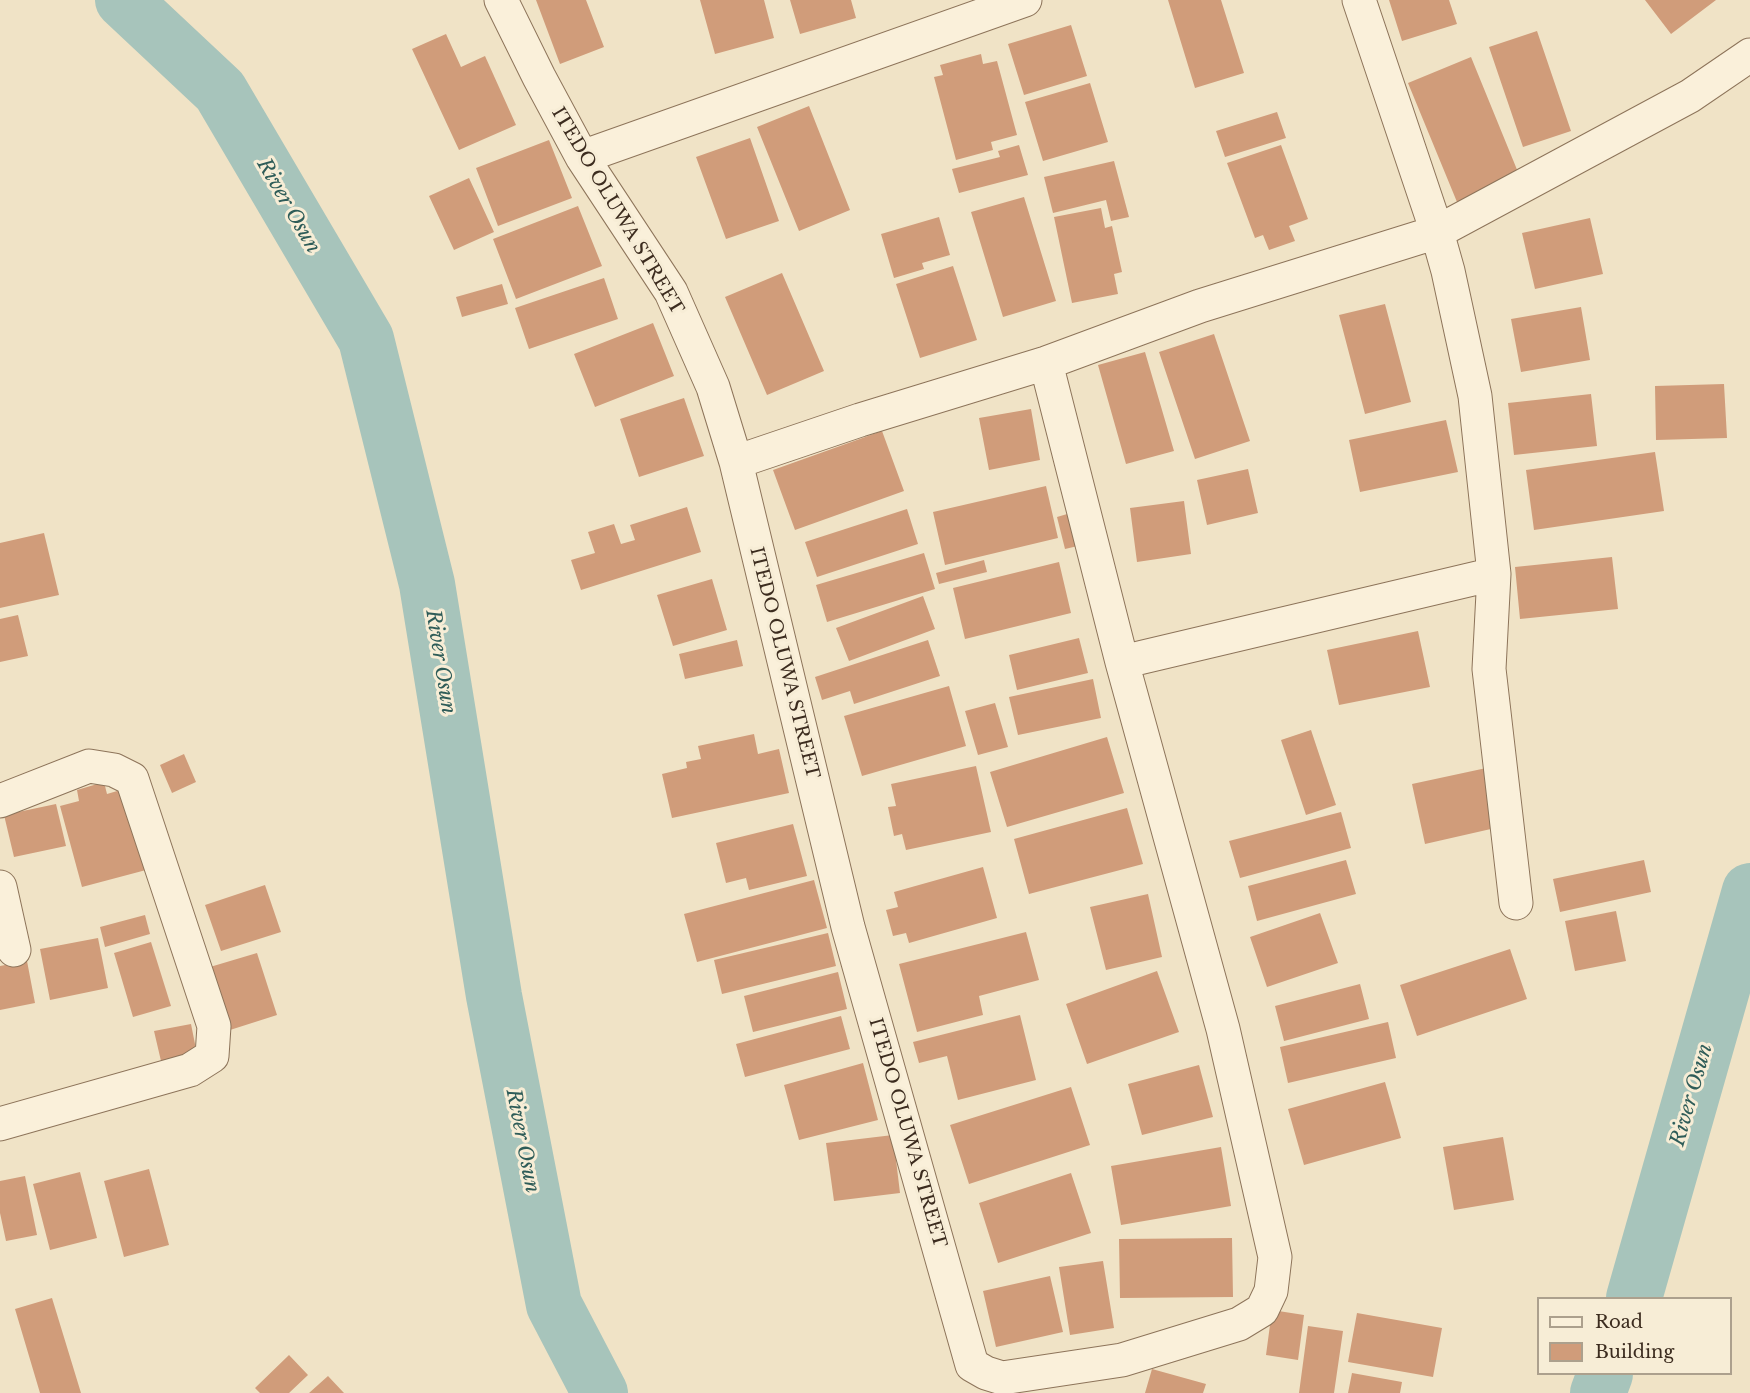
<!DOCTYPE html>
<style>
body{margin:0}
#map{position:relative;width:1750px;height:1393px;overflow:hidden;background:#f0e3c6;font-family:"Libre Baskerville",serif}
canvas{display:block}
.legend{position:absolute;left:1537px;top:1297px;width:195px;height:78px;box-sizing:border-box;background:#f7edd6;border:2px solid #aca08d;margin:0;padding:8px 10px;list-style:none;font-size:18px;color:#3c2c1f}
.legend li{display:flex;align-items:center;gap:12px;height:30px}
.legend b{width:30px;border:2px solid #aca08d}
</style>
<div id="map">
<canvas width="1750" height="1393"></canvas>
<ul class="legend">
<li><b style="height:8px;background:#faf0da"></b>Road</li>
<li><b style="height:16px;background:#d09c7a"></b>Building</li>
</ul>
</div>
<script>
const g = document.querySelector('canvas').getContext('2d');
g.lineJoin = 'round';
const toPath = rows => new Path2D(rows.map(r => 'M' + r).join(''));
function strokePath(path, color, width, dash) { g.strokeStyle = color; g.lineWidth = width; g.lineCap = dash ? 'butt' : 'round'; g.setLineDash(dash || []); g.stroke(path); }
function fill(path, color) { g.fillStyle = color; g.fill(path, 'evenodd'); }
function drawText(font, color, halo, rows, align = 'center') {
  g.font = font + ' "Libre Baskerville",serif'; g.lineWidth = 6; g.setLineDash([]); g.textBaseline = 'middle'; g.strokeStyle = halo; g.fillStyle = color; for (const [text, x, y, turn = 0] of rows) {
    g.save(); g.translate(x, y); g.rotate((+turn || 0) * Math.PI / 180); g.textAlign = isNaN(turn) ? turn : align; if (halo) g.strokeText(text, 0, 0); g.fillText(text, 0, 0); g.restore();
  }
}
const river = toPath([
 [123,0,220,91,366,339,427,584,494,996,554,1305,600,1393],
 [1634,1298,1750,891],
 [1598,1393,1605,1374]
]);
const building = toPath([
 [536,0,586,0,604,47,560,64],
 [700,0,764,0,774,38,715,54],
 [790,0,851,0,856,18,800,34],
 [1168,0,1221,0,1244,73,1195,88],
 [1389,0,1449,0,1457,24,1402,41],
 [1645,0,1716,0,1671,34],
 [1071,25,1087,76,1024,95,1008,44],
 [1537,31,1571,131,1523,147,1489,47],
 [446,34,461,67,485,56,516,125,459,150,412,49],
 [981,54,983,64,997,61,1017,135,991,142,993,150,956,160,934,77,943,75,940,65],
 [1471,57,1520,177,1457,202,1408,83],
 [1090,83,1108,142,1043,161,1025,102],
 [809,106,850,210,799,231,757,127],
 [1277,112,1286,138,1225,157,1216,131],
 [750,138,779,221,726,239,696,157],
 [549,140,572,198,498,226,476,168],
 [1019,145,1028,175,959,193,952,169,1000,157,998,151],
 [1281,145,1308,219,1289,226,1295,241,1269,250,1263,235,1255,238,1227,163],
 [1114,161,1129,217,1111,221,1106,200,1053,213,1044,177],
 [469,178,494,232,454,250,429,196],
 [1024,197,1056,301,1003,317,971,212],
 [578,206,602,266,516,299,493,239],
 [1101,208,1105,228,1112,226,1122,272,1114,274,1118,294,1072,303,1054,217],
 [939,217,950,255,922,263,924,269,894,278,881,234],
 [1590,218,1603,274,1535,289,1522,233],
 [953,266,977,340,920,358,896,284],
 [782,273,824,371,767,395,725,297],
 [604,278,618,319,529,349,515,308],
 [502,284,508,304,462,317,456,297],
 [1385,304,1411,402,1365,414,1339,315],
 [1581,307,1590,360,1521,372,1511,319],
 [653,323,674,376,595,407,574,354],
 [1214,334,1250,441,1195,459,1159,352],
 [1145,352,1174,451,1126,464,1098,365],
 [1724,384,1727,438,1656,440,1655,386],
 [1591,394,1597,446,1514,455,1508,403],
 [684,398,704,456,639,477,620,419],
 [1031,409,1040,460,989,470,979,418],
 [1446,420,1458,472,1360,492,1349,440],
 [882,431,904,491,795,530,773,470],
 [1655,452,1664,511,1534,530,1526,470],
 [1248,469,1258,513,1207,525,1197,480],
 [1046,486,1058,538,945,565,933,512],
 [1184,501,1191,554,1137,562,1130,508],
 [687,507,701,552,581,590,571,560,595,553,588,532,614,524,621,544,635,540,630,525],
 [907,509,918,544,817,577,805,542],
 [1074,512,1082,545,1065,549,1057,517],
 [44,533,59,595,0,608,0,543],
 [924,553,935,589,827,622,816,585],
 [1612,557,1618,609,1520,619,1515,567],
 [984,560,987,572,939,584,936,573],
 [1059,562,1071,613,965,639,953,588],
 [712,579,727,630,673,646,657,595],
 [923,596,935,629,849,661,836,628],
 [18,615,28,656,0,662,0,619],
 [1418,631,1430,687,1339,705,1327,650],
 [1079,638,1088,673,1017,690,1009,655],
 [737,640,743,666,685,679,679,654],
 [928,640,940,676,854,704,850,691,822,700,815,677],
 [1093,679,1101,718,1018,735,1009,697],
 [949,686,966,746,862,776,844,716],
 [995,703,1008,747,978,755,965,711],
 [1311,730,1336,805,1306,815,1281,740],
 [754,734,758,754,779,749,789,793,672,818,662,774,687,768,686,762,701,759,698,746],
 [1107,737,1124,793,1007,827,990,772],
 [184,754,196,782,172,793,160,765],
 [976,766,991,832,906,850,902,834,894,836,888,807,896,806,891,784],
 [1491,767,1504,826,1425,844,1412,784],
 [104,782,107,794,124,789,146,870,82,887,60,806,79,801,77,790],
 [56,804,66,846,14,857,4,815],
 [1127,808,1143,864,1029,894,1014,839],
 [1341,812,1351,848,1240,878,1229,841],
 [793,824,807,876,749,890,746,878,726,883,716,843],
 [1346,860,1356,894,1257,921,1248,886],
 [1644,860,1651,892,1560,912,1553,879],
 [983,867,997,918,909,943,906,933,893,936,886,910,898,907,894,892],
 [814,880,827,928,697,962,684,914],
 [265,885,281,932,221,951,205,905],
 [1148,894,1162,957,1106,970,1090,907],
 [1616,911,1626,961,1575,971,1565,921],
 [1320,913,1338,963,1267,987,1250,937],
 [145,915,150,934,105,947,100,927],
 [1026,932,1039,980,979,996,983,1015,917,1032,899,964],
 [828,933,836,966,722,994,714,960],
 [98,938,108,988,50,1000,40,949],
 [151,942,171,1006,133,1017,114,953],
 [1510,949,1527,999,1417,1036,1400,985],
 [257,953,277,1015,230,1030,210,967],
 [27,961,35,1003,0,1010,0,966],
 [1157,971,1179,1032,1087,1064,1066,1004],
 [838,972,847,1009,753,1032,744,996],
 [1360,984,1369,1019,1284,1041,1275,1006],
 [1020,1015,1036,1080,958,1100,947,1056,919,1063,913,1042],
 [841,1016,850,1049,745,1077,736,1044],
 [1388,1022,1396,1058,1288,1083,1280,1047],
 [191,1024,197,1054,161,1061,154,1031],
 [863,1063,878,1120,799,1140,784,1085],
 [1199,1065,1213,1117,1142,1135,1128,1084],
 [1385,1082,1401,1138,1304,1165,1288,1109],
 [1071,1087,1090,1145,969,1184,950,1125],
 [893,1135,900,1193,834,1201,826,1143],
 [1503,1137,1514,1200,1454,1210,1443,1147],
 [1221,1147,1231,1206,1121,1225,1111,1166],
 [149,1169,169,1245,124,1257,104,1181],
 [80,1172,97,1238,50,1250,33,1184],
 [1071,1173,1091,1233,998,1263,979,1203],
 [25,1176,37,1235,6,1241,0,1213,0,1181],
 [1232,1238,1233,1297,1120,1298,1119,1239],
 [1103,1261,1114,1328,1070,1335,1059,1267],
 [1050,1276,1063,1332,996,1347,983,1291],
 [52,1298,81,1393,40,1393,15,1309],
 [1272,1310,1304,1315,1298,1360,1266,1355],
 [1357,1313,1442,1328,1433,1377,1348,1362],
 [1308,1326,1343,1331,1334,1393,1299,1393],
 [289,1355,308,1375,289,1393,260,1393,255,1388],
 [1152,1369,1206,1384,1203,1393,1145,1393],
 [1352,1373,1402,1382,1400,1393,1348,1393],
 [328,1376,344,1393,309,1393]
]);
const minor = toPath([
 [501,0,539,77,582,157,671,292,713,387,736,462,848,927,972,1365,986,1373,1002,1378,1122,1360,1239,1324,1262,1310,1271,1291,1275,1257,1223,1029,1122,662,1046,363],
 [1359,0,1437,232,1448,271,1475,396,1494,574,1489,669,1516,903],
 [582,157,1025,0],
 [736,462,860,420,1046,363,1200,306,1437,232,1690,96,1750,55],
 [1122,662,1494,574],
 [0,801,89,766,114,770,132,779,214,1026,212,1056,190,1070,0,1124],
 [0,887,14,950]
]);
const streetNames = [
 ["ITEDO OLUWA STREET",617,211,59],
 ["ITEDO OLUWA STREET",784,663,76],
 ["ITEDO OLUWA STREET",907,1133,74]
];
const waterNames = [
 ["River Osun",288,206,60],
 ["River Osun",440,662,81],
 ["River Osun",1692,1095,-74],
 ["River Osun",522,1141,79]
];
strokePath(river, '#a7c4bb', 56);
fill(building, '#d09c7a');
strokePath(minor, '#8d745a', 35);
strokePath(minor, '#faf0da', 33);
drawText('18px', '#3c2c1f', '#f7edd6', streetNames);
drawText('italic 20px', '#2e5c58', '#f7edd6', waterNames);
</script>
